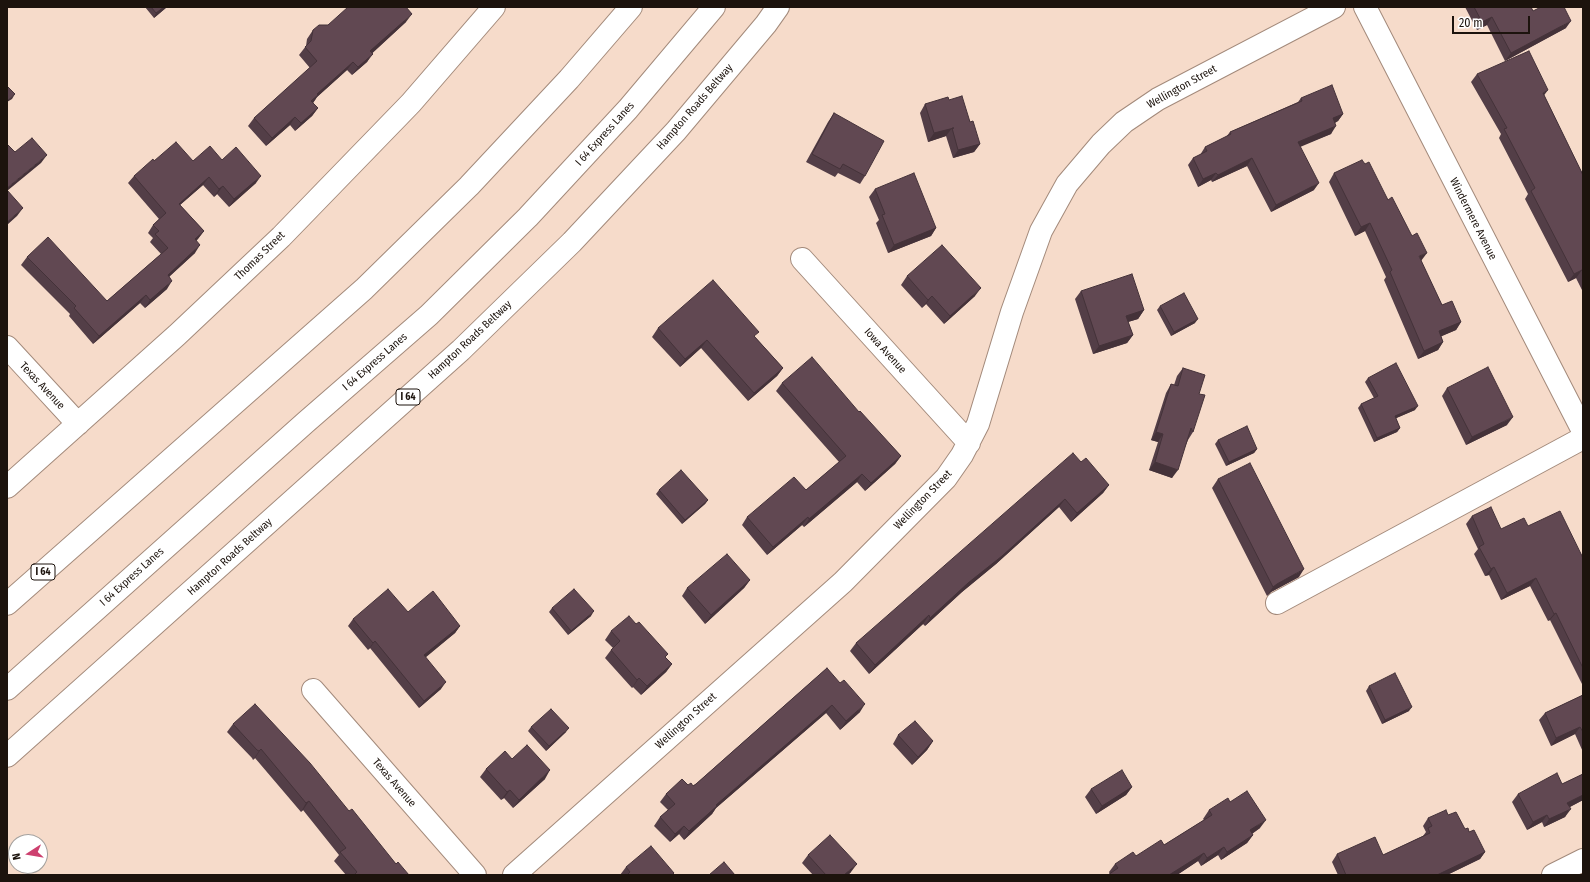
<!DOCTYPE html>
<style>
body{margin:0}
#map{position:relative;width:1590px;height:882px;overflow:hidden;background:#f6dbca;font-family:"Fira Sans Condensed",sans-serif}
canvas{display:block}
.frame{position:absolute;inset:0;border:8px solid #1c130d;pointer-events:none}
.north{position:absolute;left:8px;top:834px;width:40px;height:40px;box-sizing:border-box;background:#fff;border:1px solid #a4a19e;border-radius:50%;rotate:258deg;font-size:11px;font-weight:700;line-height:16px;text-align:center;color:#1c130d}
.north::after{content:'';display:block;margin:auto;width:14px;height:18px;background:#cd406f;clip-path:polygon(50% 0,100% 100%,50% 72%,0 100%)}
.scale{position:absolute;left:1452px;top:16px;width:78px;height:18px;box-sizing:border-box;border:2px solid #1c130d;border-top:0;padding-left:5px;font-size:12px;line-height:14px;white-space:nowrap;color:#1c130d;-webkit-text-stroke:3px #fff;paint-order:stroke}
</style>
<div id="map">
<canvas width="1590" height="882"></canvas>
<div class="frame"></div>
<div class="north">N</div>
<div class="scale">20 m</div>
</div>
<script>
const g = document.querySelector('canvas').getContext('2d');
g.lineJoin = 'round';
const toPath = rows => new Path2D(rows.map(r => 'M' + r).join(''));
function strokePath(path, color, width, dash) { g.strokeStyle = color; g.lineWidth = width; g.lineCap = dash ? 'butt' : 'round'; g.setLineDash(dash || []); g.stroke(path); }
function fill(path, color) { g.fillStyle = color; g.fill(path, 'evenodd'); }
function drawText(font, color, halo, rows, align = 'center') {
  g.font = font + ' "Fira Sans Condensed",sans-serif'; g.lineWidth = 4; g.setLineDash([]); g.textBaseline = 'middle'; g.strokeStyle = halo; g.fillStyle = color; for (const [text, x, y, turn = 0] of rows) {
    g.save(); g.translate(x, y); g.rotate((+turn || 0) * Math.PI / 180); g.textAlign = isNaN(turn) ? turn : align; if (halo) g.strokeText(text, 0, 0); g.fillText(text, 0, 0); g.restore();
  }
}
const minor = toPath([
 [1365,7,1583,431],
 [802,259,969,443],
 [7,347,78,424],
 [7,487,177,335,281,237,411,103,494,7],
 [1277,603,1583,438],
 [313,690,475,875],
 [514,875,843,582,946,478,962,455,978,424,1012,312,1041,231,1067,184,1101,144,1124,122,1158,99,1334,7],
 [1553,875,1583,860]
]);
const highway = toPath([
 [7,604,364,289,469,186,569,79,631,7],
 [7,689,306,422,429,315,528,217,628,109,714,7],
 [7,756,461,350,572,242,676,131,766,24,778,7]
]);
const wall = toPath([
 [145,7,167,7,154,18],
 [1465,7,1531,7,1533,11,1566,28,1505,61,1487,25,1477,30],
 [406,22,372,53,367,62,352,75,347,70,317,97,313,103,318,108,312,116,295,131,290,125,266,146,248,126,254,118,310,68,299,55,306,46,307,39,313,30,328,25],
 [1477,74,1544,95,1583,175,1583,292,1576,278,1568,282,1525,199,1528,194,1499,138,1501,134,1471,82],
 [1301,98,1343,114,1338,121,1335,123,1331,134,1300,146,1314,190,1271,212,1247,166,1212,182,1211,180,1198,187,1188,165,1193,158,1200,155,1205,147,1226,137,1230,132,1298,102],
 [949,100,970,122,980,144,974,152,953,158,946,136,928,142,920,113,925,104],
 [834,113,865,176,860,184,838,173,835,177,806,162,828,122],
 [222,160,256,183,229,207,217,194,214,197,203,185,180,205,204,231,196,241,195,253,169,277,167,289,145,308,140,303,93,344,69,316,70,314,21,265,27,257,107,301,161,254,150,242,153,238,148,233,153,225,159,219,128,183,134,176,154,161,193,161],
 [1365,164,1388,200,1421,261,1442,305,1461,322,1456,330,1441,336,1443,342,1438,350,1418,359,1384,280,1386,277,1365,231,1355,236,1329,182,1334,173],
 [875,189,936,228,931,236,888,253,876,223,879,220,869,197],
 [907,276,975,296,944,324,926,304,922,308,901,285],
 [1081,291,1144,310,1138,319,1128,322,1133,335,1127,343,1093,354,1075,299],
 [1160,306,1195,323,1171,336,1157,310],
 [658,328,755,337,783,368,777,376,748,401,701,348,680,367,652,337],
 [1183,368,1199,394,1193,432,1188,440,1172,478,1149,470,1158,442,1151,440,1166,393,1171,384,1174,385,1177,376],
 [1368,378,1415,410,1396,418,1400,428,1397,432,1374,442,1358,408,1361,404,1374,398,1365,382],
 [782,383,859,412,901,456,895,464,865,491,857,482,804,527,802,525,767,555,742,525,747,517,806,490,839,462,776,391],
 [1447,388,1507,425,1466,445,1442,396],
 [1218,440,1257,449,1254,453,1226,466,1215,444],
 [1081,462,1109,485,1103,493,1071,522,1059,507,996,564,962,592,925,626,923,624,869,674,850,651,856,643],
 [1218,479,1299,577,1271,592,1267,596,1212,488],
 [659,490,708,500,705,504,682,524,656,494],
 [1472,516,1501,529,1528,526,1583,558,1583,686,1550,620,1548,621,1530,586,1501,600,1489,575,1485,576,1474,554,1478,549,1466,524],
 [750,580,744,588,705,624,682,596,687,588],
 [552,608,591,616,568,635,549,612],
 [408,612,460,626,455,633,425,657,441,689,419,708,370,648,368,650,348,626,353,619],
 [611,631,666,658,672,664,666,672,641,695,633,687,632,688,605,658,611,650,613,648,605,640],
 [827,668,860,712,840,730,826,713,716,808,712,814,684,840,679,834,670,842,654,826,660,817,668,810,660,802,666,794,693,786,696,784],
 [1369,686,1409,711,1382,724,1366,691],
 [1583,695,1583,752,1575,734,1551,746,1539,720,1545,713],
 [233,724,349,811,396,864,409,875,346,875,334,861,339,855,303,810,301,812,255,758,253,760,252,758,227,732],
 [531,727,566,732,546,751,528,731],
 [898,735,933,741,927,750,912,765,893,744],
 [512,759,545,779,513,808,504,798,501,800,480,777,486,769],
 [1583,774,1583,800,1570,807,1565,817,1544,827,1542,822,1527,830,1512,802,1518,794,1562,784],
 [1132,787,1126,795,1096,814,1085,797,1091,789],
 [1230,802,1260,828,1252,834,1253,835,1247,843,1221,860,1218,855,1201,866,1198,861,1177,875,1108,875,1110,874,1109,872,1115,864,1164,845,1204,820,1203,819,1209,810],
 [1448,815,1465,829,1469,832,1485,852,1480,859,1447,875,1338,875,1332,862,1337,854,1383,855,1423,836,1426,832,1423,826,1428,818],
 [808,855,851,872,848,875,813,875,802,863],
 [626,867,674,873,673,875,620,875]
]);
const shadedWall = toPath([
 [164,7,167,7,154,18,156,13],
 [412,14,406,22,365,60,370,51],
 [1492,17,1487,25,1477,30,1482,22],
 [1571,21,1566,28,1505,61,1511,53],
 [373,54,367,62,352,75,358,67],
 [353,62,347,70,317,97,313,103,306,110,317,94],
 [1548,90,1542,98,1543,93],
 [15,94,12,99,7,102,7,101],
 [318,108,312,116,295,131,301,123],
 [1343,114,1338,121,1328,126,1333,118],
 [295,117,290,125,266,146,272,138],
 [1336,126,1331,134,1293,150,1298,142],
 [952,128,946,136,928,142,934,133],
 [980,144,974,152,953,158,958,150],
 [47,155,41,163,7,191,7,188],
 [1252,158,1247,166,1212,182,1218,175],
 [1216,173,1211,180,1198,187,1203,179],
 [261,176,256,183,229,207,234,199],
 [209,177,203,185,173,211,179,204],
 [1319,183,1314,190,1271,212,1276,205],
 [223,186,217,194,214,197,219,189],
 [23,208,17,216,7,225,7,222],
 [1370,223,1365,231,1355,236,1361,227],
 [936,228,931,236,888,253,894,245],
 [204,231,198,239,190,247,195,239],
 [200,245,195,253,162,283,168,275],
 [1427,253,1421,261,1419,256],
 [1582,270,1576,278,1568,282,1574,274],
 [172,281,167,289,145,308,150,300],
 [981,288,975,296,944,324,950,316],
 [146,295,140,303,93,344,99,336],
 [932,296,926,304,922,308,928,300],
 [1144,310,1138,319,1121,324,1126,316],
 [1198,319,1195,323,1171,336,1174,332],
 [1461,322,1456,330,1433,340,1439,331],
 [1133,335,1127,343,1093,354,1099,346],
 [707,340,701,348,680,367,685,359],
 [1443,342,1438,350,1418,359,1424,351],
 [783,368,777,376,748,401,754,393],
 [1418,406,1415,410,1392,420,1395,416],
 [1513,417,1507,425,1466,445,1472,437],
 [1400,428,1397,432,1374,442,1377,438],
 [1156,432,1163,434,1158,442,1151,440],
 [1257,449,1254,453,1226,466,1229,462],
 [901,456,895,464,865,491,871,483],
 [1155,462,1178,470,1172,478,1149,470],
 [862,474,857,482,804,527,809,519],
 [1109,485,1103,493,1071,522,1077,513],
 [1065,499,1059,507,996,564,962,592,925,626,930,618,968,583],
 [708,500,705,504,682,524,685,520],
 [808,517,802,525,767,555,773,547],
 [1494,567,1489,575,1485,576,1491,569],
 [1304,569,1299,577,1271,592,1267,596,1273,587,1277,584],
 [1536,578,1530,586,1501,600,1507,593],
 [750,580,744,588,705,624,711,615],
 [594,611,591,616,568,635,571,631],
 [1556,613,1550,620,1548,621,1554,614],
 [929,615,923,624,869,674,875,665],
 [460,626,455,633,419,663,424,655],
 [375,641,370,648,368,650,373,643],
 [672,664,666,672,641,695,647,686],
 [639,678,633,687,632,688,637,680],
 [446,682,441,689,419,708,424,701],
 [865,704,860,712,840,730,846,721],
 [832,705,826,713,716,808,712,814,684,840,689,831,716,805],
 [1412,707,1409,711,1382,724,1385,720],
 [1580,727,1575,734,1551,746,1556,738],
 [569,728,566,732,546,751,549,746],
 [933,741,927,750,912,765,918,757],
 [261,749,255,758,253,760,259,751],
 [550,770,545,779,513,808,519,800],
 [1132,787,1126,795,1096,814,1102,806],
 [510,790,504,798,501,800,507,792],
 [1583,795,1583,800,1562,811,1567,803],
 [309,801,303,810,301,812,306,803],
 [1571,809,1565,817,1544,827,1549,819],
 [1547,815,1542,822,1527,830,1533,822],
 [1266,820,1260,828,1244,839,1250,830],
 [684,826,679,834,670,842,675,834],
 [1253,835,1247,843,1221,860,1227,852],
 [1224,847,1218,855,1201,866,1207,858],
 [1485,852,1480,859,1447,875,1437,875],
 [1204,853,1198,861,1177,875,1169,875],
 [857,864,851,872,848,875,844,875]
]);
const building = toPath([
 [151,7,164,7,156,13,151,7],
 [348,7,406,7,412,14,370,51,373,54,358,67,353,62,317,94,318,95,311,101,318,108,301,123,295,117,272,138,254,118,317,61,305,47,311,41,313,30,319,25,328,25,348,7],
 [1474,7,1531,7,1533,11,1541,7,1564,7,1571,21,1511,53,1492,17,1482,22,1474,7],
 [1529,51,1548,90,1543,93,1583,175,1583,272,1582,270,1574,274,1531,191,1535,188,1504,129,1507,128,1477,74,1529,51],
 [1332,85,1343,114,1333,118,1336,126,1298,142,1319,183,1276,205,1252,158,1218,175,1216,173,1203,179,1193,158,1207,151,1205,147,1231,134,1230,132,1302,101,1301,98,1332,85],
 [7,86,15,94,7,101,7,86],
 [962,96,970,122,973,121,980,144,958,150,952,128,954,128,934,133,925,104,948,97,949,100,962,96],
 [834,113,884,141,865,176,843,164,840,169,812,154,834,113],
 [32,138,47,155,7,188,7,144,15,152,32,138],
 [176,142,193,161,210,146,222,160,236,147,261,176,234,199,223,186,219,189,209,177,179,204,204,231,195,239,200,245,168,275,172,281,150,300,146,295,99,336,74,308,76,306,27,257,48,237,107,301,168,248,155,234,159,231,153,225,166,213,134,176,153,159,154,161,176,142],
 [1362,160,1365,164,1369,162,1388,200,1392,197,1412,236,1417,233,1427,253,1419,256,1442,305,1452,301,1461,322,1439,331,1443,342,1424,351,1390,272,1392,270,1370,223,1361,227,1334,173,1362,160],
 [914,173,936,228,894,245,882,215,885,214,875,189,914,173],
 [7,190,23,208,7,222,7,190],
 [942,245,981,288,950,316,932,296,928,300,907,276,942,245],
 [1132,274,1144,310,1126,316,1133,335,1099,346,1081,291,1132,274],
 [713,280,759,332,754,336,783,368,754,393,707,340,685,359,658,328,713,280],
 [1184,293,1198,319,1174,332,1160,306,1184,293],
 [812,357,859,412,860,411,901,456,871,483,862,474,809,519,808,517,773,547,747,517,794,477,806,490,846,456,782,383,812,357],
 [1396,363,1418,406,1395,416,1400,428,1377,438,1361,404,1378,396,1368,378,1396,363],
 [1488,367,1513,417,1472,437,1447,388,1488,367],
 [1183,368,1205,375,1199,394,1205,395,1193,432,1191,428,1178,470,1155,462,1163,434,1156,432,1171,384,1178,386,1183,368],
 [1247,426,1257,449,1229,462,1218,440,1247,426],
 [1073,453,1081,462,1086,458,1109,485,1077,513,1065,499,1002,556,968,583,930,618,929,615,875,665,856,643,1073,453],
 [1250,463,1304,569,1277,584,1273,587,1218,479,1250,463],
 [681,470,708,500,685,520,659,490,681,470],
 [1491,507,1501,529,1524,518,1528,526,1560,511,1583,558,1583,668,1556,613,1554,614,1536,578,1507,593,1494,567,1491,569,1479,547,1484,544,1472,516,1491,507],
 [727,554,750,580,711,615,687,588,727,554],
 [388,589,408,612,433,591,460,626,424,655,446,682,424,701,375,641,373,643,353,619,388,589],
 [574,589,594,611,571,631,552,608,574,589],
 [629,616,636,624,639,622,668,654,665,657,672,664,647,686,639,678,637,680,611,650,620,641,611,631,629,616],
 [827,668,840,683,844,680,865,704,846,721,832,705,716,805,717,806,689,831,684,826,675,834,660,817,675,804,666,794,682,779,688,785,691,783,693,786,696,784,827,668],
 [1395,673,1412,707,1385,720,1369,686,1395,673],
 [1583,695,1583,732,1580,727,1556,738,1545,713,1583,695],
 [255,704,310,763,349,811,352,809,396,864,398,862,409,875,354,875,357,872,340,852,346,848,309,801,306,803,261,749,259,751,257,750,233,724,255,704],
 [551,709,569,728,549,746,531,727,551,709],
 [915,721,933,741,918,757,898,735,915,721],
 [527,745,550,770,519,800,510,790,507,792,486,769,505,751,512,759,527,745],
 [1122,770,1132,787,1102,806,1091,789,1122,770],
 [1557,773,1562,784,1583,774,1583,795,1567,803,1571,809,1549,819,1547,815,1533,822,1518,794,1557,773],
 [1247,791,1266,820,1250,830,1253,835,1227,852,1224,847,1207,858,1204,853,1169,875,1108,875,1118,868,1115,864,1133,852,1136,856,1161,840,1164,845,1212,815,1209,810,1228,798,1230,802,1247,791],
 [1446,810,1448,815,1456,812,1465,829,1468,828,1469,832,1474,830,1485,852,1437,875,1346,875,1337,854,1375,837,1383,855,1430,833,1428,828,1432,826,1428,818,1446,810],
 [830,835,857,864,844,875,826,875,808,855,830,835],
 [651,846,674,873,672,875,627,875,630,872,626,867,651,846],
 [724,862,735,875,709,875,724,862]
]);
const shields = [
 [408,397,24],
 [43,572,24]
];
const shieldNames = [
 ["I 64",408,397],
 ["I 64",43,572]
];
const streetNames = [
 ["Wellington Street",1182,87,-29],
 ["Hampton Roads Beltway",695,107,-49],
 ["I 64 Express Lanes",605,134,-48],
 ["Windermere Avenue",1473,219,63],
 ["Thomas Street",260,256,-44],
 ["Hampton Roads Beltway",470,340,-43],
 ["Iowa Avenue",885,351,48],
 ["I 64 Express Lanes",375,362,-41],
 ["Texas Avenue",42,386,47],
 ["Wellington Street",923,500,-46],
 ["Hampton Roads Beltway",230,557,-42],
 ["I 64 Express Lanes",132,577,-42],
 ["Wellington Street",686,721,-42],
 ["Texas Avenue",394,783,49]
];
strokePath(minor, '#a38a7b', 24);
strokePath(highway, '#a38a7b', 24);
strokePath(minor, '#fff', 22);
strokePath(highway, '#fff', 22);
fill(wall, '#533e47');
fill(shadedWall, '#443239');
fill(building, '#614852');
strokePath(building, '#443239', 1);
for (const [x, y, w] of shields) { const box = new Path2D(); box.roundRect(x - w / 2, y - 8, w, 16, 3); g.fillStyle = '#fff'; g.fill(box); strokePath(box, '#1c130d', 1); }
drawText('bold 10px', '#1c130d', null, shieldNames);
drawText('11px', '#1c130d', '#fff', streetNames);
</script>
